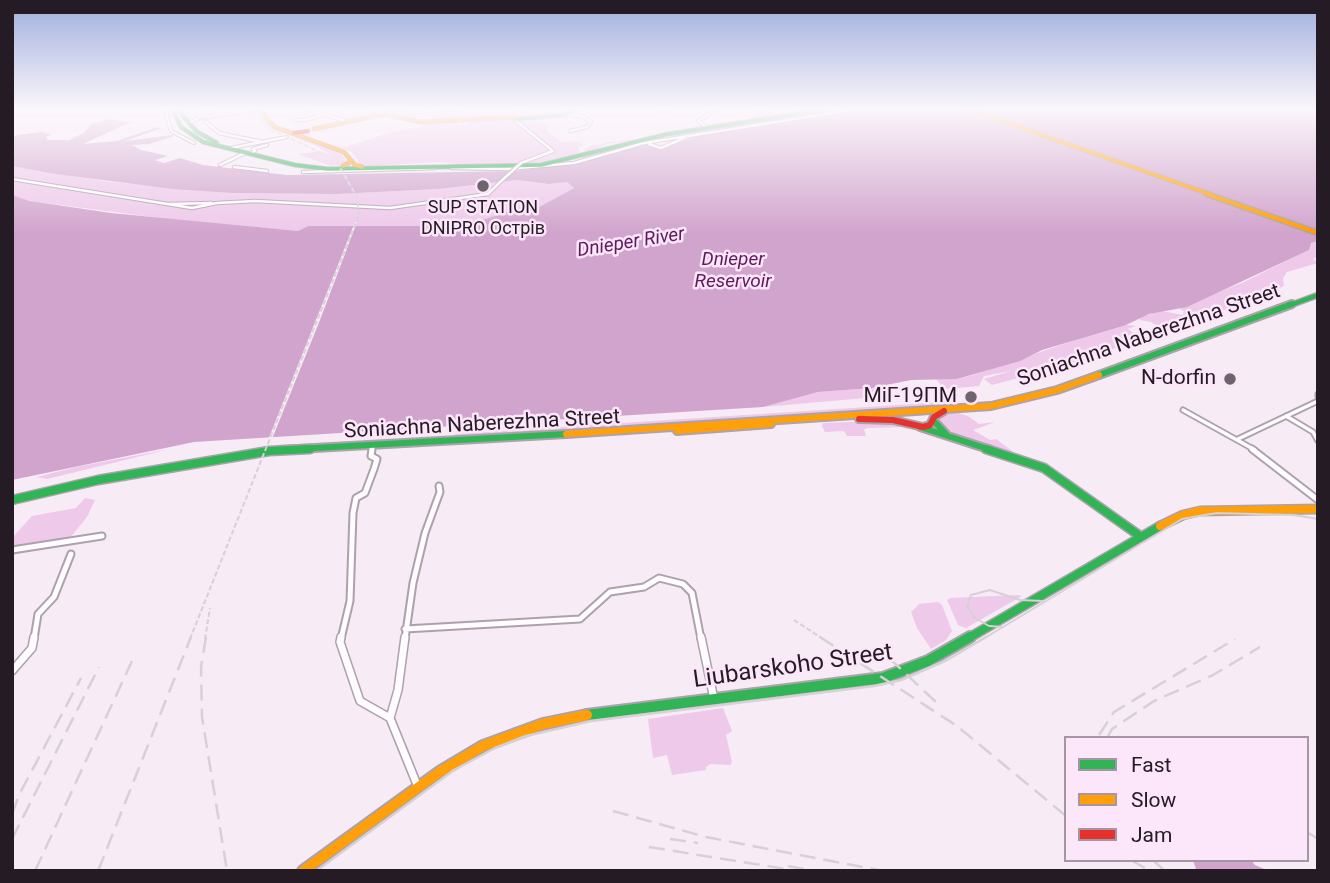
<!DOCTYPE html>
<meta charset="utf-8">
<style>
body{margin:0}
#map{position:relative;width:1330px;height:883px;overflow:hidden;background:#f7ebf6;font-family:Roboto,sans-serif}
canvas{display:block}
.frame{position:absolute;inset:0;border:14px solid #251b24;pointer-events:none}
.legend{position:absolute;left:1064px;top:736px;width:245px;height:126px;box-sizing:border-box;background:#fce6f9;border:2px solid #a695a4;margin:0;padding:9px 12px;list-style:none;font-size:21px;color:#251b24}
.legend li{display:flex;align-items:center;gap:14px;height:35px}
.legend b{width:35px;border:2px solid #a695a4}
</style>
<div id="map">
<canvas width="1330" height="883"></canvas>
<div class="frame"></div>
<ul class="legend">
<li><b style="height:9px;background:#30b455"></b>Fast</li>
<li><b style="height:9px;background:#ff9f0a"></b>Slow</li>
<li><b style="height:9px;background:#e5322d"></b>Jam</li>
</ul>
</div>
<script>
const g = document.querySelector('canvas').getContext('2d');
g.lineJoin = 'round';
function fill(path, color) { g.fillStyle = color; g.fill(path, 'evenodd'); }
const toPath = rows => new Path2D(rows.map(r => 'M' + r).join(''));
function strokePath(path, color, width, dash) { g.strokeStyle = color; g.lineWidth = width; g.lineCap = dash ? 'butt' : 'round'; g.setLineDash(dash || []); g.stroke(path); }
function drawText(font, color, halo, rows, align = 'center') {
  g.font = font + ' Roboto,sans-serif'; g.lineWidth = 5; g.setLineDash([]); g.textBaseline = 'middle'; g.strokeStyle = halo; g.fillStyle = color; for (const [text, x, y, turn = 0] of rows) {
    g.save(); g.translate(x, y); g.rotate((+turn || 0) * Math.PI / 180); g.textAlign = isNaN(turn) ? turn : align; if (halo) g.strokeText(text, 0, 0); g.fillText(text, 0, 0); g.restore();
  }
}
const green = toPath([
 [256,109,274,128,341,153,348,163,331,166,298,154,321,151,334,157,314,145,270,128,249,110],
 [502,119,545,123,551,127,545,129,562,142,579,141,584,145,578,147,580,151,576,153,586,151,583,150,594,144,598,146,608,142,646,138,607,144,599,147,601,148,599,150,544,163,511,165,448,165,455,163,438,162,368,166,360,164,352,152,336,145,347,147,391,132,421,127,422,123,426,122,457,122,459,127,462,124,468,126,469,121],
 [12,166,111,182,232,193,337,194,439,189,517,180,549,184,567,182,574,188,539,207,508,212,482,220,417,226,308,226,298,231,206,224,30,201,12,195],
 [1318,241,1318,256,1313,259,1318,263,1287,272,1283,278,1284,286,1273,291,1274,292,1165,331,1151,322,1139,320,1141,317,1161,311,1183,315,1184,311,1178,308,1244,282,1308,250,1311,243],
 [1122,324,1136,326,1128,329,1142,339,1037,375,1015,371,1022,377,992,385,984,379,1011,371,984,376,979,386,945,389,935,378,957,379,973,375],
 [872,388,885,391,888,396,763,407,818,392],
 [944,402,948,406,458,438,454,434],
 [955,412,968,416,979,424,995,422,973,430,990,440,996,439,1020,457,953,435,941,427,938,422,939,417],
 [875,421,894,423,926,431,903,427,869,428,864,429,866,436,847,436,844,431,825,432,822,426,823,423],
 [170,449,47,479,37,477,76,467],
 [85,498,95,500,87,517,65,544,12,555,12,538,32,516,76,508],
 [1018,595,1022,596,966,628,958,625,947,600,951,598],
 [938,602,942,605,952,631,946,640,931,649,917,628,911,612,919,604],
 [723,708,732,731,726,735,732,762,730,765,710,764,706,767,706,770,672,775,667,755,653,758,648,719]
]);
const water = toPath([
 [867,109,1318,109,1318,241,1311,243,1309,250,1187,307,1149,314,1126,325,1042,350,1020,361,957,379,911,380,872,388,818,392,763,407,194,442,12,480,12,195,30,201,111,213,298,231,308,226,417,226,482,220,508,212,539,207,574,188,567,182,549,184,517,180,439,189,337,194,232,193,173,189,56,174,12,166,12,136,46,131,43,133,52,134,46,137,48,140,69,140,84,133,91,124,109,119,131,122,83,144,116,141,157,127,162,128,125,141,172,135,174,136,149,144,132,145,141,150,168,156,155,160,164,163,180,158,203,165,287,175,516,171,575,163,634,146,647,145,662,149,695,136],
 [1193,860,1251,860,1255,865,1269,871,1200,871,1196,869]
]);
const pier = toPath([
 [355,222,357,222,320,320,272,439,268,440]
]);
const stream = toPath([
 [200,120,243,114]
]);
const streetFar3 = toPath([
 [165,109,171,131,194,143],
 [305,109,346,121],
 [368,109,384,114,458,109],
 [757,109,775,118],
 [664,112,670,109],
 [568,114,584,117,591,122,587,127,570,131],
 [512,116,528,109],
 [293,120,305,120,343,109],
 [516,121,553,151,521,163],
 [206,122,219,133,262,142],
 [189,123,216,109],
 [708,128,698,121,718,109],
 [649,144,661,148,684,138],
 [231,148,287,137],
 [251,153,255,151,253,149,267,145],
 [220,165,245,153],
 [234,167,267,171],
 [451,168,508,169,574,163,644,143,858,109],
 [303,172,435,168],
 [12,179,192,208,217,203,255,201,390,208,488,194,499,183],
 [169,204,212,203]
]);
const streetFar2 = toPath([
 [1318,394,1318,397],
 [1183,410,1255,450],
 [1286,416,1313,432,1318,441],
 [1238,439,1318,401],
 [372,450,373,445]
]);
const streetFar1 = toPath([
 [1252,449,1318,500],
 [12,550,102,536],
 [405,629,580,619,610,592,644,587,659,578,683,584,692,593,701,639],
 [34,639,38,614,54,597,71,554],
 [341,639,350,601,353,513,356,498,365,493,374,469,377,459,371,456,372,449],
 [405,639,413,583,425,533,440,492,439,486]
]);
const street = toPath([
 [341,637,340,642,360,701,390,718],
 [405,637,398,690,390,718,418,787],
 [701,637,714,699],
 [12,671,32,648,34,637]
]);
const fastFar4 = toPath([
 [172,109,181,127,203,142,295,165,328,169,541,165,668,134,829,109],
 [177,109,196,131,217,143],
 [515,119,564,115,577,109]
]);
const fastFar3 = toPath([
 [1288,306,1318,295]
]);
const fastFar2 = toPath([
 [1099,375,1292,304],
 [933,420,946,434],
 [920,427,991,450],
 [279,450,566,434]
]);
const fastFar1 = toPath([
 [986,449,1044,468,1140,536],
 [12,500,98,480,269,451,310,449],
 [967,639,1160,526]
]);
const fast = toPath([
 [587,715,883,678,928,661,970,637]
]);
const slowFar4 = toPath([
 [258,109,275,127,344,152,355,165,362,167],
 [968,109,1212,195],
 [314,129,384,114,421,122,517,117],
 [343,166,352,161]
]);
const slowFar3 = toPath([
 [1207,194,1318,233]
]);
const slowFar2 = toPath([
 [677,431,771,424],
 [566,434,991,406,1057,390,1099,375]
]);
const slowFar1 = toPath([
 [1160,526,1183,515,1200,511,1318,509]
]);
const slow = toPath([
 [303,871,441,771,483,746,543,724,587,715]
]);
const jamFar1 = toPath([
 [294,133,308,131]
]);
const jam = toPath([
 [859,419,893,420,923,427,930,425,934,417,944,411]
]);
const tramFar1 = toPath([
 [1003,627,989,626,975,618,967,606,971,595,990,590,1020,600,1043,601],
 [983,639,1182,519,1217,513,1294,515,1318,519]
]);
const tram = toPath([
 [316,871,454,770,495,748,526,736,591,721,874,686,901,680,947,660,986,637]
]);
const railFar1 = toPath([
 [794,620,823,639],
 [190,639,359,215,357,197,335,159,270,129,247,109],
 [205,639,210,608]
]);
const rail = toPath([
 [206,637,201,667,202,717,227,871],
 [820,637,957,726,1066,816],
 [889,658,937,703],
 [1099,735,1114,712,1235,639],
 [1107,738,1112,729,1154,701,1213,675,1260,647],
 [613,811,706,837,884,871],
 [12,814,20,793,81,678],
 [1307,832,1318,839],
 [12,839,99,667],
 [670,839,698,843],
 [649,847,798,871],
 [1131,860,1150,871],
 [1153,860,1165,871],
 [788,866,814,871],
 [35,871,132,661],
 [98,871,191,637]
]);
const streetBridge = toPath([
 [499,183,521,163]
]);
const markers = [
 [483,186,7,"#6e646e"],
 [1230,379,7,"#6e646e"],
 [971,397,7,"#6e646e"]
];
const farPoinames = [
 ["SUP STATION",483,208],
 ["DNIPRO Острів",483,229]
];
const farWaternames = [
 ["Dnieper River",631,243,-9],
 ["Dnieper",733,260],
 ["Reservoir",733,282]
];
const streetNames = [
 ["Soniachna Naberezhna Street",1149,336,-19],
 ["Soniachna Naberezhna Street",482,425,-3]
];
const poiNames = [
 ["N-dorfin",1216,379],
 ["МіГ-19ПМ",957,397]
];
const nearStreetnames = [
 ["Liubarskoho Street",793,667,-8]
];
fill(green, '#eec9ea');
fill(water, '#d1a4cd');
fill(pier, '#f7ebf6');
strokePath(stream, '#d1a4cd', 2);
strokePath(streetFar3, '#aca2ab', 4.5);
strokePath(streetFar2, '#aca2ab', 7);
strokePath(streetFar1, '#aca2ab', 9);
strokePath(street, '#aca2ab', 10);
strokePath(fastFar4, '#aca2ab', 5);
strokePath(fastFar3, '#aca2ab', 7);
strokePath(fastFar2, '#aca2ab', 10);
strokePath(fastFar1, '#aca2ab', 11);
strokePath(fast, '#aca2ab', 14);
strokePath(slowFar4, '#aca2ab', 5);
strokePath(slowFar3, '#aca2ab', 7);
strokePath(slowFar2, '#aca2ab', 10);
strokePath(slowFar1, '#aca2ab', 11);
strokePath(slow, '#aca2ab', 14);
strokePath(jamFar1, '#aca2ab', 5);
strokePath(jam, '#aca2ab', 10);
strokePath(streetFar3, '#fefcfe', 2.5);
strokePath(streetFar2, '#fefcfe', 3.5);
strokePath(streetFar1, '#fefcfe', 5);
strokePath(street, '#fefcfe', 7);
strokePath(fastFar4, '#30b455', 3.5);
strokePath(fastFar3, '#30b455', 4.5);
strokePath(fastFar2, '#30b455', 6);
strokePath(fastFar1, '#30b455', 8);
strokePath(fast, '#30b455', 10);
strokePath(slowFar4, '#ff9f0a', 3.5);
strokePath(slowFar3, '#ff9f0a', 4.5);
strokePath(slowFar2, '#ff9f0a', 6);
strokePath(slowFar1, '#ff9f0a', 8);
strokePath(slow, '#ff9f0a', 10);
strokePath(jamFar1, '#e5322d', 3.5);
strokePath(jam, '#e5322d', 6);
strokePath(tramFar1, '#d5d1d4', 2);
strokePath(tram, '#d5d1d4', 2.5);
strokePath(railFar1, '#d5d1d4', 2, [5, 2.5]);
strokePath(rail, '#d5d1d4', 2.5, [16, 8]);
strokePath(streetBridge, '#aca2ab', 4.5, []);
strokePath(streetBridge, '#fefcfe', 2.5);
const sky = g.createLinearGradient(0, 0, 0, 233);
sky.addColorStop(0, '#9faedd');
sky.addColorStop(0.47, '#fbf6fb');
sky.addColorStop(1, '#fbf6fb00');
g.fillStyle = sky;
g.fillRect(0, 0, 1330, 233);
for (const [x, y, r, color] of markers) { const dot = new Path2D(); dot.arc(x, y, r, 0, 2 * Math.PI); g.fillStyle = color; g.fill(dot); strokePath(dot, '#fce6f9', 2.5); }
drawText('18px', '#251b24', '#fce6f9', farPoinames);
drawText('italic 19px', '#601a5c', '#fce6f9', farWaternames);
drawText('21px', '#251b24', '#fce6f9', streetNames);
drawText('21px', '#251b24', '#fce6f9', poiNames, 'right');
drawText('24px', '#251b24', '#fce6f9', nearStreetnames);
</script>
